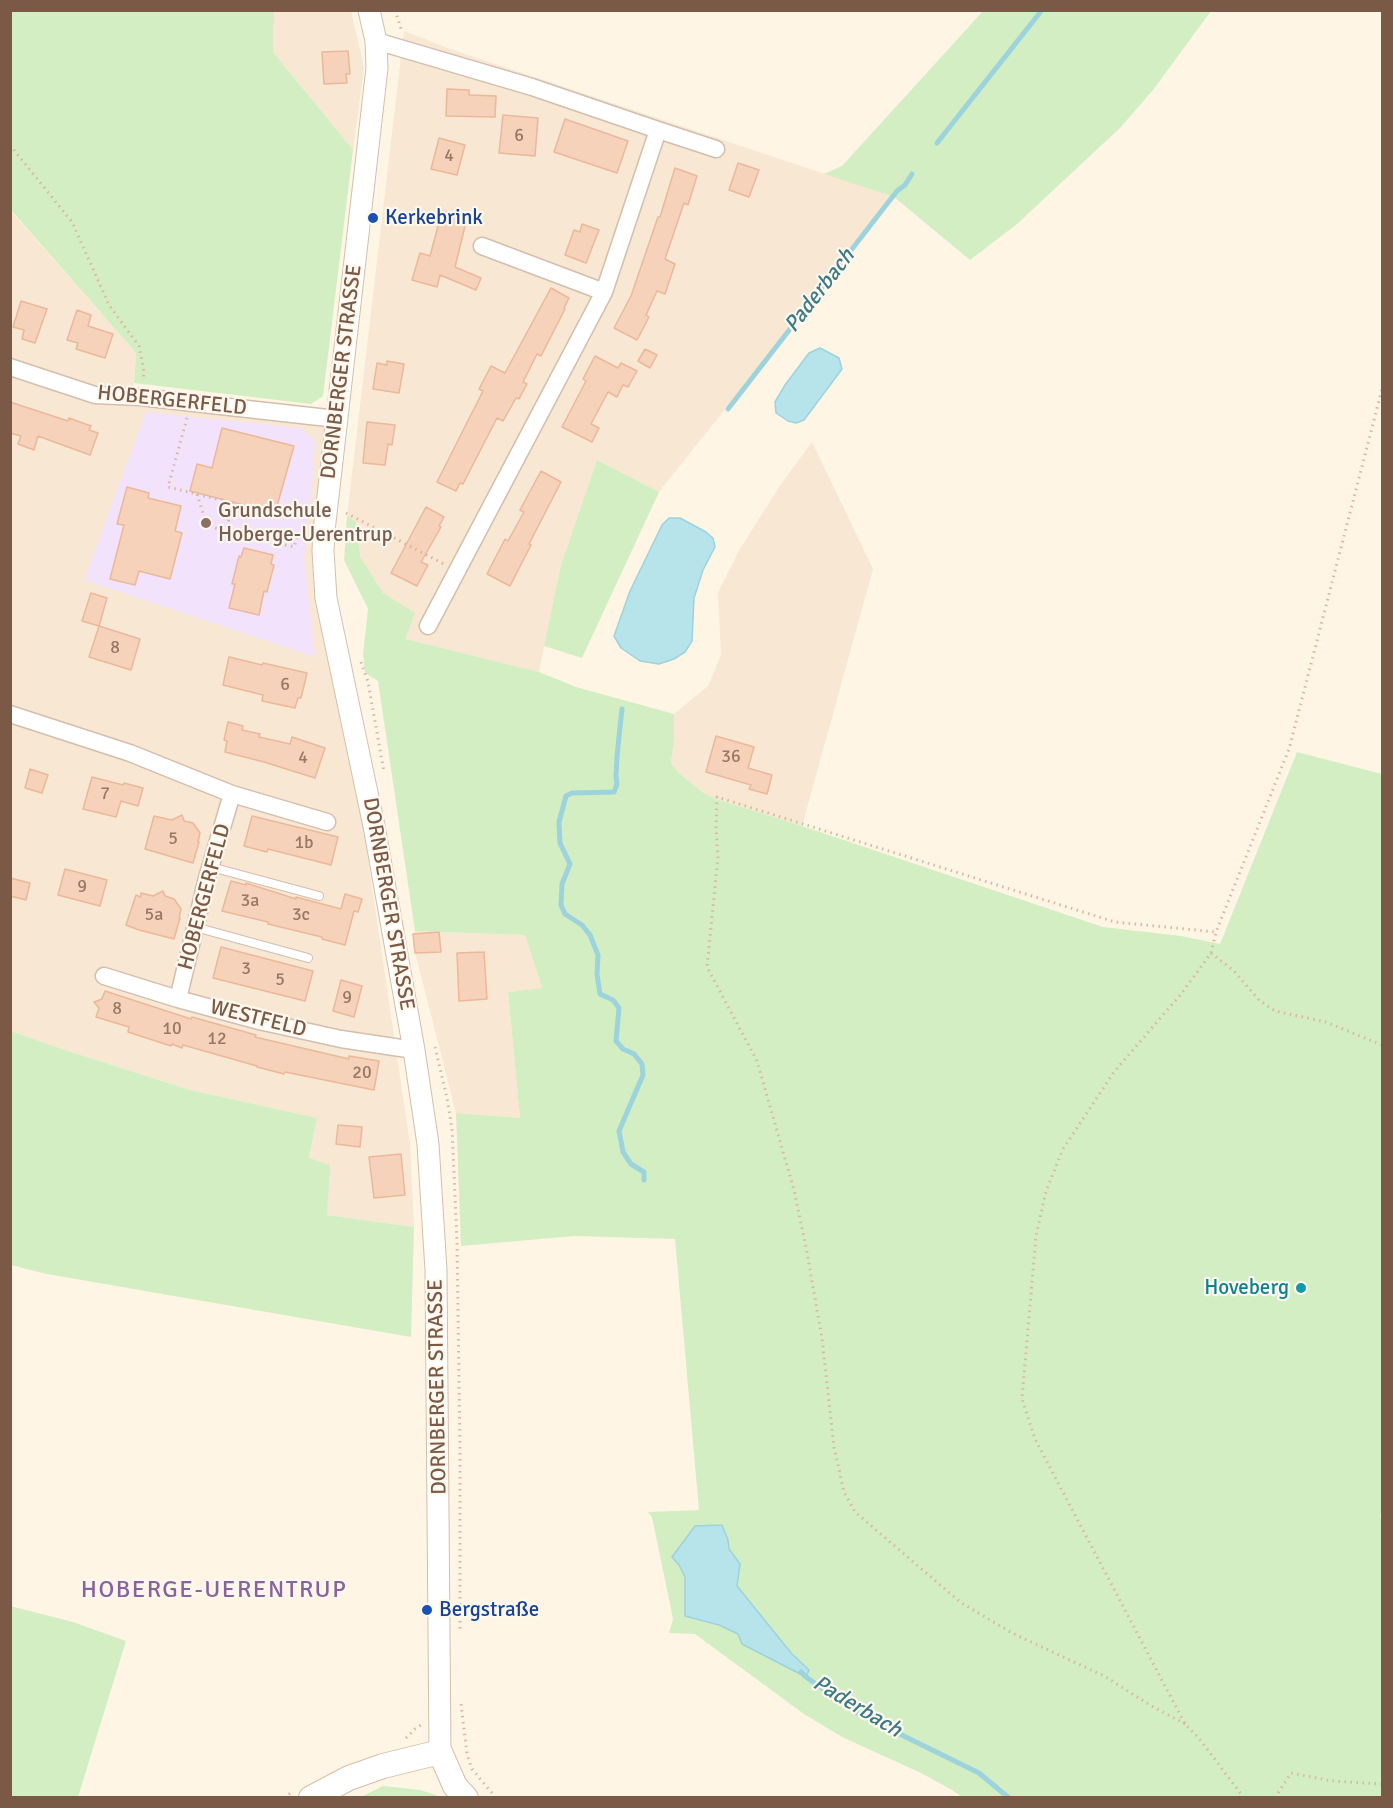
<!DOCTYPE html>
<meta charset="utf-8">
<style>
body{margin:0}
#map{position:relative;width:1393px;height:1808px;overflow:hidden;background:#fef5e5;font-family:Signika,sans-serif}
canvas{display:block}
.frame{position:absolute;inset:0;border:12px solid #7a5a47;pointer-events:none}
</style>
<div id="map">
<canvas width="1393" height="1808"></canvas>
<div class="frame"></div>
</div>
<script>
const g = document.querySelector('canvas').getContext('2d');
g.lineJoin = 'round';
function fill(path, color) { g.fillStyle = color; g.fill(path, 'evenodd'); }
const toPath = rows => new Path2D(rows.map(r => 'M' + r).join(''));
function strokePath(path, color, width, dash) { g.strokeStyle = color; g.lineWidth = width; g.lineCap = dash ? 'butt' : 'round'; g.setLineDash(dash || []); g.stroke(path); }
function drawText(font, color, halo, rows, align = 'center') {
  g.font = font + ' Signika,sans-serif'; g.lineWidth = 4.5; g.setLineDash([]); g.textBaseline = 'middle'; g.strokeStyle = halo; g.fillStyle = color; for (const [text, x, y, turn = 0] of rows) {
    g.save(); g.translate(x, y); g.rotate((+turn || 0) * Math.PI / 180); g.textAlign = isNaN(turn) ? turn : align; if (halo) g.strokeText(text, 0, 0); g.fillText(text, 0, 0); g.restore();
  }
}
const residential = toPath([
 [274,11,351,11,364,68,353,150,273,52],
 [404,31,450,49,894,197,659,492,597,460,561,565,539,672,404,639,414,613,383,593,359,557,356,522,347,517],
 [10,210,136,353,132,405,325,426,312,546,315,592,363,826,410,1144,414,1227,327,1215,329,1165,309,1159,317,1118,190,1090,65,1050,11,1031],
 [812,442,873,569,802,826,719,800,702,792,691,783,679,773,671,763,674,740,674,714,708,686,721,655,718,593,740,549,781,484],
 [415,931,525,935,542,988,508,992,520,1118,456,1113,416,956]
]);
const education = toPath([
 [146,412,300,428,315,441,312,489,304,558,315,657,84,580]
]);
const green = toPath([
 [11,10,274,11,273,52,353,150,323,396,311,404,134,383,136,353,11,210],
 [984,10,1211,11,1153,90,1120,128,1017,224,970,260,894,197,824,174,842,166],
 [597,460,659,492,582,658,544,646,561,565],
 [347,516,356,522,360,557,383,593,415,613,405,639,539,672,576,687,674,714,674,740,671,763,679,773,691,783,702,792,719,800,802,826,1103,927,1181,936,1220,944,1297,752,1382,774,1382,1510,1380,1517,1382,1520,1382,1797,962,1797,952,1790,921,1773,842,1737,804,1714,695,1634,669,1633,673,1619,652,1517,648,1512,699,1510,675,1239,574,1236,461,1246,456,1113,520,1118,508,992,542,988,525,935,415,931,378,681,365,673,363,654,368,609,344,560],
 [11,1031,65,1050,190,1090,317,1118,309,1158,330,1165,327,1215,414,1227,411,1337,47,1274,11,1265],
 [10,1606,73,1622,126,1641,78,1797,11,1797],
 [383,1786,420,1790,436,1795,437,1797,361,1797]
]);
const water = toPath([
 [820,348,839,358,842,369,804,420,796,423,788,421,776,413,775,402,785,385,809,353,820,348],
 [669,518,680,518,706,532,713,538,715,547,703,570,694,598,692,641,685,652,674,659,659,664,640,661,621,648,614,636,630,591,662,525,669,518],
 [722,1525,728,1540,729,1549,740,1564,737,1586,792,1654,809,1670,806,1677,742,1644,738,1634,719,1625,685,1616,685,1577,679,1565,672,1557,695,1526,722,1525]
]);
const stream = toPath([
 [937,143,1042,10],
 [728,409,897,191,905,185,912,174],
 [622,709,617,756,616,776,617,784,614,792,572,793,566,796,559,822,560,843,570,864,562,884,561,905,565,914,582,925,590,935,598,955,597,974,600,994,613,1000,619,1008,616,1041,623,1049,634,1054,642,1064,643,1075,619,1131,623,1152,631,1164,644,1172,644,1180],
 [801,1672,806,1677,857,1713,979,1773,1009,1798]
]);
const building = toPath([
 [348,51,350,74,346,74,347,83,324,84,322,52,348,51],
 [447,89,469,90,469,95,496,96,495,117,446,116,447,89],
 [503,115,538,118,535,156,499,153,503,115],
 [565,119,628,141,617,173,554,152,565,119],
 [439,138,465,145,457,175,431,169,439,138],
 [738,163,759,170,749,197,729,190,738,163],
 [675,168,697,176,688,205,684,203,665,259,675,264,665,294,657,291,646,315,649,317,637,340,614,328,631,296,658,217,660,217,675,168],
 [442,211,461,216,459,224,465,226,455,267,481,278,476,290,440,275,437,287,412,280,420,253,430,256,442,211],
 [582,224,599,230,586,263,565,255,574,230,580,232,582,224],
 [551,288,569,298,564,308,565,309,541,356,537,354,523,382,527,384,519,399,516,398,503,421,497,418,463,484,460,483,456,491,437,482,483,391,479,389,491,366,505,373,551,288],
 [21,301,47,309,35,343,22,339,24,330,13,327,21,301],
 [77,310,91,315,88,326,113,334,105,358,76,349,78,343,67,340,77,310],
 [645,349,657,355,650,368,638,361,645,349],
 [595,356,618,368,621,363,637,371,628,387,623,385,617,397,608,392,591,424,599,428,592,442,562,427,586,381,583,379,595,356],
 [387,361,404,364,399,393,373,389,377,363,387,365,387,361],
 [10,402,68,421,69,418,91,426,89,430,98,433,90,455,38,436,34,450,18,444,21,436,10,433,10,402],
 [367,422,395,425,392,445,388,444,385,465,363,463,367,422],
 [222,428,294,446,275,513,190,491,197,464,212,468,222,428],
 [541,471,561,482,529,544,531,545,510,586,487,574,505,539,508,541,524,512,520,510,541,471],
 [127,487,149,493,148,498,181,506,175,531,182,533,170,579,139,571,135,585,110,579,124,525,117,524,127,487],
 [426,507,444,517,439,526,441,527,421,562,428,565,417,586,391,573,426,507],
 [244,548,273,555,271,564,274,565,267,592,264,591,259,615,229,608,235,584,232,584,239,556,241,557,244,548],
 [91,593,107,598,99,626,82,621,91,593],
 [99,626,140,639,131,670,89,657,99,626],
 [229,657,262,665,263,663,307,673,301,698,298,698,295,708,262,701,263,695,223,685,229,657],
 [228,722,243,726,242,730,260,734,259,737,290,744,292,737,325,748,315,778,264,762,225,752,227,741,224,740,228,722],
 [716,736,754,747,748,768,772,775,767,794,749,789,751,785,706,772,716,736],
 [30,769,48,775,42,793,25,788,30,769],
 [92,777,123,785,124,783,143,788,138,806,121,801,116,817,83,809,92,777],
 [182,815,184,821,193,823,200,833,198,842,199,842,193,863,145,849,154,816,172,820,182,815],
 [252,816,338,837,331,865,268,849,267,852,244,846,252,816],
 [65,869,107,880,100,906,58,895,65,869],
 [10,878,30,883,26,900,10,896,10,878],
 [231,881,246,885,246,883,296,899,296,897,341,909,345,894,362,899,358,912,354,911,345,945,322,939,322,937,268,924,268,922,222,911,231,881],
 [163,891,165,896,174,899,181,909,179,918,180,918,174,939,139,930,126,925,136,895,141,897,141,893,153,896,163,891],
 [439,932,441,952,415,953,413,934,439,932],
 [221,947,313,971,305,1001,213,978,221,947],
 [484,952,487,999,459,1001,457,953,484,952],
 [341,980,362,986,354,1017,333,1011,341,980],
 [105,991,191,1019,192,1017,256,1035,255,1037,349,1059,349,1056,379,1061,374,1090,285,1072,284,1074,257,1067,257,1066,183,1045,182,1048,172,1044,171,1046,128,1032,129,1027,96,1017,99,1008,94,1002,102,999,105,991],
 [338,1125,362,1127,360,1147,336,1144,338,1125],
 [401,1154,405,1195,374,1198,369,1157,401,1154]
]);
const path = toPath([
 [395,10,401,29,400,32],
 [10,145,72,222,109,305,139,346,144,371,143,380],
 [187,418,168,487,233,503,226,531,294,547,297,538,306,535],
 [197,494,207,526,226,531],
 [346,513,444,564],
 [361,662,368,682,384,772],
 [1211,953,1234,971,1259,1000,1275,1011,1326,1022,1382,1045],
 [435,1047,447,1098,452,1129,457,1241,460,1449,460,1632],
 [461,1704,467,1754,472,1769,496,1798],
 [1185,1724,1150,1705,1104,1676,1012,1633,960,1602,855,1512,844,1492,834,1447,822,1338,806,1247,794,1190,757,1061,707,967,718,857,716,827,717,797,1115,922,1216,932],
 [406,1738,415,1729,421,1725],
 [284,1798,292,1792],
 [1244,1798,1198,1737,1185,1724,1035,1439,1022,1399,1036,1236,1046,1191,1063,1149,1114,1072,1181,994,1211,953,1216,932,1289,749,1382,389],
 [1275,1798,1291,1773,1332,1781,1382,1784]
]);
const service = toPath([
 [211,867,319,896],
 [195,927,308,958]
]);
const minor = toPath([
 [376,41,532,87,658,130,604,292,428,626],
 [658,130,716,149],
 [482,246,604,292],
 [10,367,95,395,140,397,337,419],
 [10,714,130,753,232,794,327,822],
 [104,976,178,999,259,1021,341,1039,414,1050],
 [178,999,207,878,232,794]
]);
const tertiary = toPath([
 [369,10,376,41,377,68,324,531,323,551,326,598,374,826,414,1050,428,1144,436,1270,440,1752]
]);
const secondary = toPath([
 [311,1798,349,1778,383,1766,440,1752,455,1786,466,1798]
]);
const markers = [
 [373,218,6,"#1a4fb4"],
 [206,523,6,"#8d6e63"],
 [1301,1288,6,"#0f9aa8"],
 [427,1610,6,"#1a4fb4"]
];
const numberNames = [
 ["6",519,136],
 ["4",449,156],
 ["8",115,648],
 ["6",285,685],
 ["36",731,757],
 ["4",303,758],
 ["7",105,794],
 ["5",173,839],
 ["1b",304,843],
 ["9",82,887],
 ["3a",250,901],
 ["5a",154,915],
 ["3c",301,915],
 ["3",246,969],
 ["5",280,980],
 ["9",347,998],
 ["8",117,1009],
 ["10",172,1029],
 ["12",217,1039],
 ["20",362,1073]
];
const transitNames = [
 ["Kerkebrink",385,218],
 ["Bergstraße",439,1610]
];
const streetNames = [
 ["DORNBERGER STRASSE",342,372,-83],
 ["HOBERGERFELD",172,401,6],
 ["HOBERGERFELD",205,897,-75],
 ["DORNBERGER STRASSE",388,904,80],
 ["WESTFELD",258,1019,14],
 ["DORNBERGER STRASSE",438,1387,-91]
];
const educationNames = [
 ["Grundschule",218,511],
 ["Hoberge-Uerentrup",218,535]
];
const cultureNames = [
 ["Hoveberg",1289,1288]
];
const waterNames = [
 ["Paderbach",820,291,-52],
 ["Paderbach",857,1707,31]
];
const quarterNames = [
 ["HOBERGE-UERENTRUP",214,1591]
];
fill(residential, '#f7e7d3');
fill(education, '#f2e2fb');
fill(green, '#d3eec2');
fill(water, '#b7e3ea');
strokePath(water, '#9dd3dd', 1.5);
strokePath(stream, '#9dd3dd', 5);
fill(building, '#f6d2ba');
strokePath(building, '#ebb899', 1.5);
strokePath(service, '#d4beac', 10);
strokePath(minor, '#d4beac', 19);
strokePath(tertiary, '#d4beac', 23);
strokePath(secondary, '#d7bea9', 26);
strokePath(path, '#dcb69d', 3, [1.5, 4.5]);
strokePath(service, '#fff', 8);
strokePath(minor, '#fff', 16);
strokePath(tertiary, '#fff', 21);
strokePath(secondary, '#fff', 24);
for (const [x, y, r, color] of markers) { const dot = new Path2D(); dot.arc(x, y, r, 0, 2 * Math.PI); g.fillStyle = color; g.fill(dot); strokePath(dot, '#fff8ee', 2); }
drawText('18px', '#997864', null, numberNames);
drawText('21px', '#164399', '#fff8ee', transitNames, 'left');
drawText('21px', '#7a5a47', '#fff8ee', streetNames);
drawText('21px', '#785e54', '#fff8ee', educationNames, 'left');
drawText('21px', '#0d838f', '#fff8ee', cultureNames, 'right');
drawText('italic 22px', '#3b7b88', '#fff8ee', waterNames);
g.letterSpacing = '1.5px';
drawText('24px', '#8a629e', '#fff8ee', quarterNames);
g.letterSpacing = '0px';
</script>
